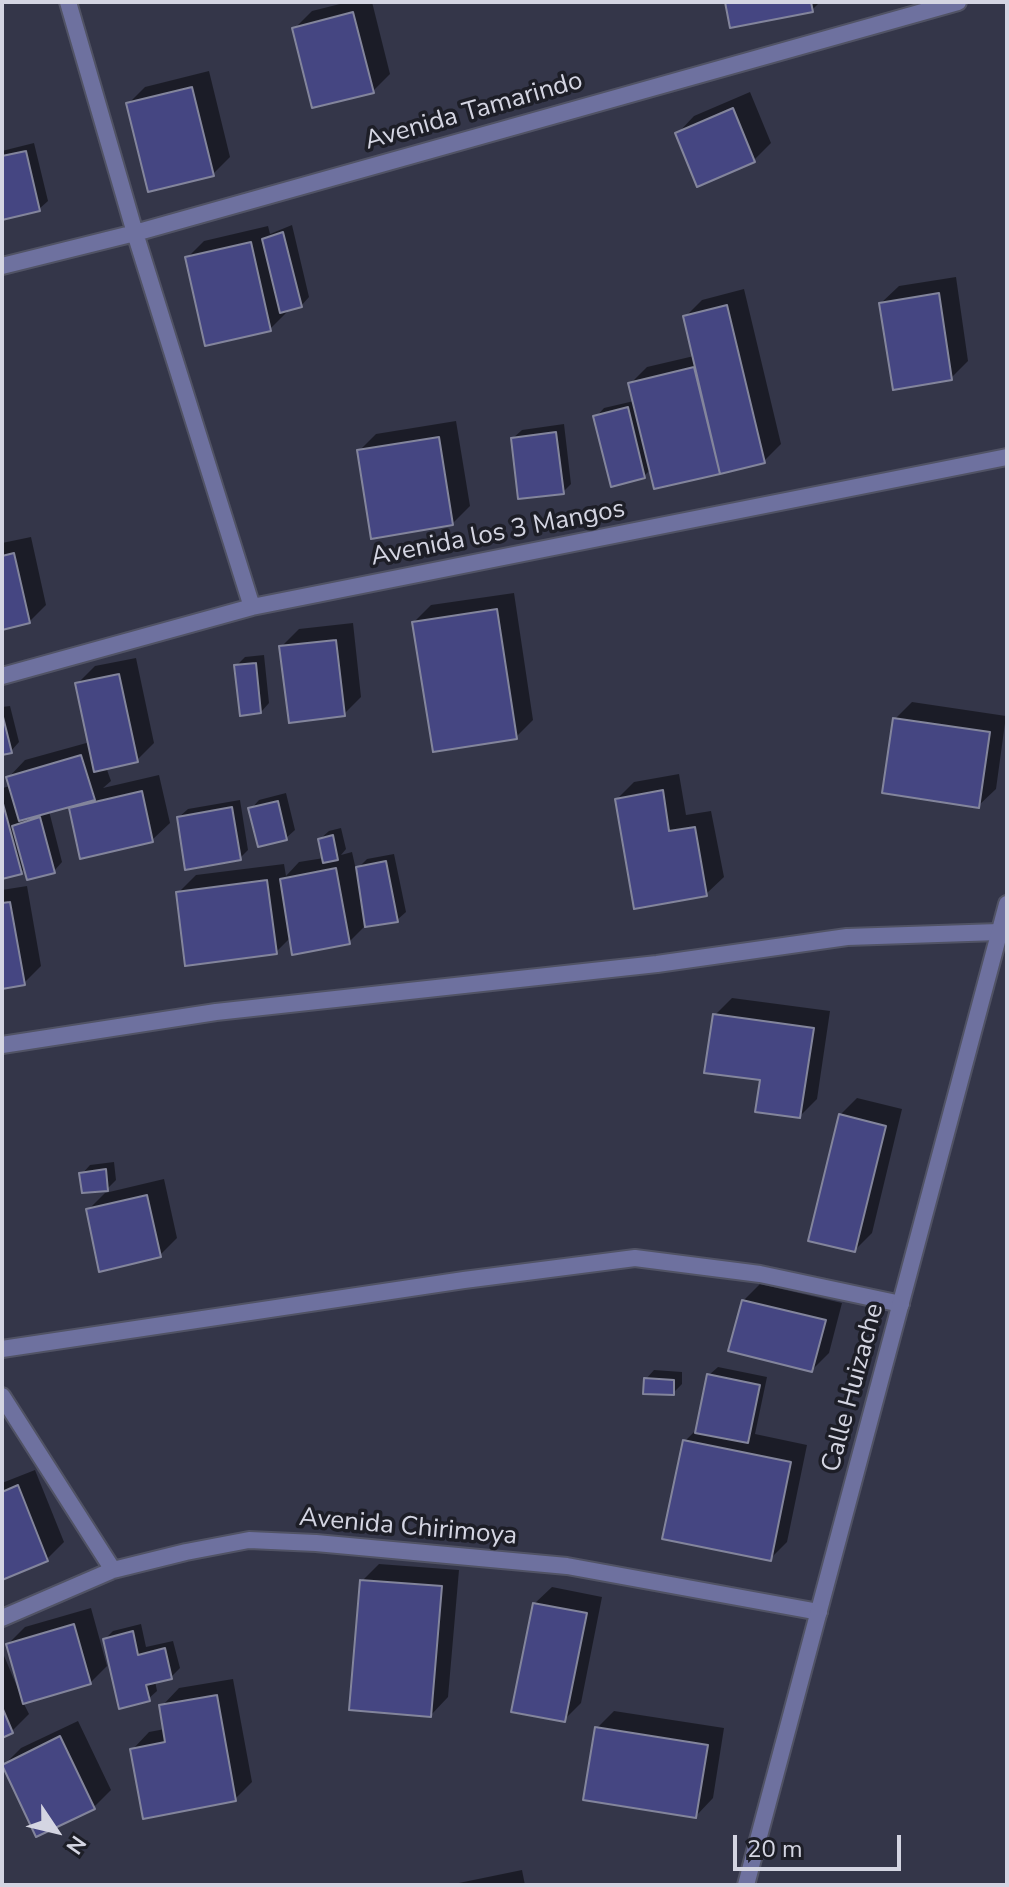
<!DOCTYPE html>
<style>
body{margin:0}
#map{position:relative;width:1009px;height:1887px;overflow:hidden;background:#343649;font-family:"Nunito Sans",sans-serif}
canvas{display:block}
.frame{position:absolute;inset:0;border:4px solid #d4d5e2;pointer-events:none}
.north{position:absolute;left:16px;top:1791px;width:80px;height:80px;-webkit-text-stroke:6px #1d1e27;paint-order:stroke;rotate:125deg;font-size:22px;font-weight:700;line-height:32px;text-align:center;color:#d4d5e2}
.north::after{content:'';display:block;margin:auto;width:28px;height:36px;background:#d4d5e2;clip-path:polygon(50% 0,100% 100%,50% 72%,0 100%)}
.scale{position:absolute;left:733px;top:1835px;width:168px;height:36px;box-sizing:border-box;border:4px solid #d4d5e2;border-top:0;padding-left:10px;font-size:24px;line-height:28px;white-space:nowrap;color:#d4d5e2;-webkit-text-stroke:6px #1d1e27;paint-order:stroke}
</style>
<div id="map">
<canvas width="1009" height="1887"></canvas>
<div class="frame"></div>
<div class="north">N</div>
<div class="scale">20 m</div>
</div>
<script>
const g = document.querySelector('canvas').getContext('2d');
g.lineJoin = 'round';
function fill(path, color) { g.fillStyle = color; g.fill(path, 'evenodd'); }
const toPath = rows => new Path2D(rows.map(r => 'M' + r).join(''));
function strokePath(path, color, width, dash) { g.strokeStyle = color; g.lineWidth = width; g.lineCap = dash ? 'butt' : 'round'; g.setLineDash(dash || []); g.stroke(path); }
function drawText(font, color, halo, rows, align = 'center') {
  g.font = font + ' "Nunito Sans",sans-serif'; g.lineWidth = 7; g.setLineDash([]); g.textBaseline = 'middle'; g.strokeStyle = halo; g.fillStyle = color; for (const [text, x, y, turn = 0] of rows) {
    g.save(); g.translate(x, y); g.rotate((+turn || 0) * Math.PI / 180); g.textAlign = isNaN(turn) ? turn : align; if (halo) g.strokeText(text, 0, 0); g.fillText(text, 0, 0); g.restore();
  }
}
const shadow = toPath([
 [348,2,372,2,390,74,373,91,295,28,312,11],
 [727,2,820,2,812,10],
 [209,71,230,157,213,174,128,104,145,87],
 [750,92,771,143,754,160,677,134,694,116],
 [34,143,48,201,39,209,2,218,2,151],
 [292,225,309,297,301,306,286,309,287,312,270,329,187,258,204,241,268,226,270,234],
 [956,277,968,361,951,378,881,303,899,286],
 [744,289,781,444,764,461,656,487,651,469,644,476,596,417,604,408,634,401,630,384,647,367,694,356,685,317,702,300],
 [456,421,470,506,452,524,359,451,376,434],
 [564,424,571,484,563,492,513,438,522,430],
 [31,537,46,605,29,622,2,628,2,543],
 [514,593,533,720,516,737,414,622,431,605],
 [353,623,361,697,344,714,281,647,299,629],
 [264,655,269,703,261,712,236,666,245,657],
 [136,658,154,743,137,760,106,767,111,781,103,788,159,775,170,823,152,840,71,809,78,802,49,811,62,862,54,871,25,868,21,872,2,877,2,788,11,786,8,778,25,760,90,742,77,684,95,666],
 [912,702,1006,716,996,789,978,806,895,719],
 [10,706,19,742,11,751,2,753,2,707],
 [679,774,686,815,711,811,724,877,706,894,617,799,634,782],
 [286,793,295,830,286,838,251,809,259,800],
 [240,800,248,850,240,858,179,817,188,809],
 [341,828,346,849,341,855,352,852,356,870,367,859,394,854,406,912,397,920,366,925,349,942,291,937,276,952,178,893,196,875,284,864,286,876,299,862,324,858,320,839,329,831],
 [27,886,41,966,24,983,2,987,2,890],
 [732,998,830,1011,817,1099,800,1116,762,1079,715,1015],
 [857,1098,902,1109,872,1233,855,1250,840,1115],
 [114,1162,116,1180,107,1189,82,1174,90,1165],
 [164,1179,177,1238,160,1255,88,1210,105,1193],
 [760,1284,842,1303,829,1353,812,1370,743,1301],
 [718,1367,767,1377,755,1434,807,1445,787,1542,770,1559,685,1441,698,1428,709,1375],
 [654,1370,682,1372,682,1384,673,1393,646,1379],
 [35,1470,64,1542,47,1559,2,1578,2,1483],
 [379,1564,459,1570,448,1697,431,1715,362,1581],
 [552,1587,602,1597,581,1703,564,1720,534,1604],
 [91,1608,107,1666,90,1683,23,1702,29,1714,12,1731,2,1735,2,1651,18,1689,21,1688,8,1644,25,1627],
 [141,1624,146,1647,173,1641,180,1668,171,1677,155,1681,157,1691,148,1699,105,1639,113,1631],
 [233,1679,252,1782,235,1799,132,1750,149,1732,165,1729,162,1706,179,1688],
 [614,1711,724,1728,713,1798,696,1816,597,1728],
 [78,1721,111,1790,94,1807,4,1765,21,1748],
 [522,1870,525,1885,449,1885]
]);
const building = toPath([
 [725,2,811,2,813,12,730,28,725,2],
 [353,12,374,93,312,108,292,28,353,12],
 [192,87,214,176,148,192,126,103,192,87],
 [733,108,755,162,697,187,675,133,733,108],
 [26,151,40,211,2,220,2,156,26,151],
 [283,232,302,307,280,313,262,239,283,232],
 [251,242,271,331,205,346,185,257,251,242],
 [939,293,952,380,893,390,879,303,939,293],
 [727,305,765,463,720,474,683,316,727,305],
 [694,367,720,474,654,489,628,383,694,367],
 [628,407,645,478,611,487,593,416,628,407],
 [556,432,564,494,518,499,511,438,556,432],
 [439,437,453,525,371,539,357,450,439,437],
 [14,553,30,623,2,630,2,556,14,553],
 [497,609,517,739,433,752,412,622,497,609],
 [336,640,345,716,289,723,279,646,336,640],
 [256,663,261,713,240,716,234,665,256,663],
 [119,674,138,762,94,772,75,683,119,674],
 [2,713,12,753,2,755,2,713],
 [893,718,990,732,979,808,882,793,893,718],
 [81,755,95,800,19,821,6,777,81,755],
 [663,790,669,831,695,827,707,896,634,909,615,799,663,790],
 [142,791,153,842,80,859,69,808,142,791],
 [2,800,22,874,2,879,2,800],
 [278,801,287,840,258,847,248,808,278,801],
 [232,807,241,860,185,870,177,817,232,807],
 [40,817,55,873,27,880,12,826,40,817],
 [333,835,338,860,323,863,318,839,333,835],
 [386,861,398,922,365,927,356,867,386,861],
 [336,868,350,944,292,955,280,879,336,868],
 [267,880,277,954,185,966,176,892,267,880],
 [10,902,25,985,2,989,2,903,10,902],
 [713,1014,814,1028,800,1118,755,1112,760,1080,704,1073,713,1014],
 [839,1114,886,1126,855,1252,808,1241,839,1114],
 [106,1169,108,1191,82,1193,79,1173,106,1169],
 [147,1195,161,1257,99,1272,86,1209,147,1195],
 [742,1300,826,1320,812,1372,728,1351,742,1300],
 [707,1374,760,1385,748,1443,695,1433,707,1374],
 [644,1378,674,1380,674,1395,643,1394,644,1378],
 [683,1440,791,1462,771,1561,662,1539,683,1440],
 [18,1485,48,1561,2,1580,2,1492,18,1485],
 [360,1580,442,1586,431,1717,349,1710,360,1580],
 [533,1603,587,1613,565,1722,511,1712,533,1603],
 [74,1624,91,1684,23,1704,6,1644,74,1624],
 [133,1631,138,1655,165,1648,172,1679,146,1685,150,1701,119,1709,103,1639,133,1631],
 [217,1695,236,1801,143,1819,130,1749,165,1742,159,1705,217,1695],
 [2,1707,13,1733,2,1738,2,1707],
 [595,1727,708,1745,696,1818,583,1800,595,1727],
 [60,1736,95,1809,36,1837,2,1765,60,1736]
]);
const minor = toPath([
 [68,2,135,233,252,607],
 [2,266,135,233,958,2],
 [2,676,252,607,1007,457],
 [2,1045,216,1012,657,964,847,937,999,932],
 [2,1349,464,1280,635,1258,760,1274,901,1304],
 [2,1396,113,1570],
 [2,1618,113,1570,186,1552,249,1540,316,1543,567,1566,819,1612]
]);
const tertiary = toPath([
 [746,1885,1007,904]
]);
const streetNames = [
 ["Avenida Tamarindo",474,112,-16],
 ["Avenida los 3 Mangos",498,534,-11],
 ["Calle Huizache",854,1388,-75],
 ["Avenida Chirimoya",408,1528,5]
];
fill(shadow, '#0007');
fill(building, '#454682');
strokePath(building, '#83859c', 2);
strokePath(minor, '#515365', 20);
strokePath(tertiary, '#515365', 20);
strokePath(minor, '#6e719f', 16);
strokePath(tertiary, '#6e719f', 16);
drawText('26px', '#d4d5e2', '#1d1e27', streetNames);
</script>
